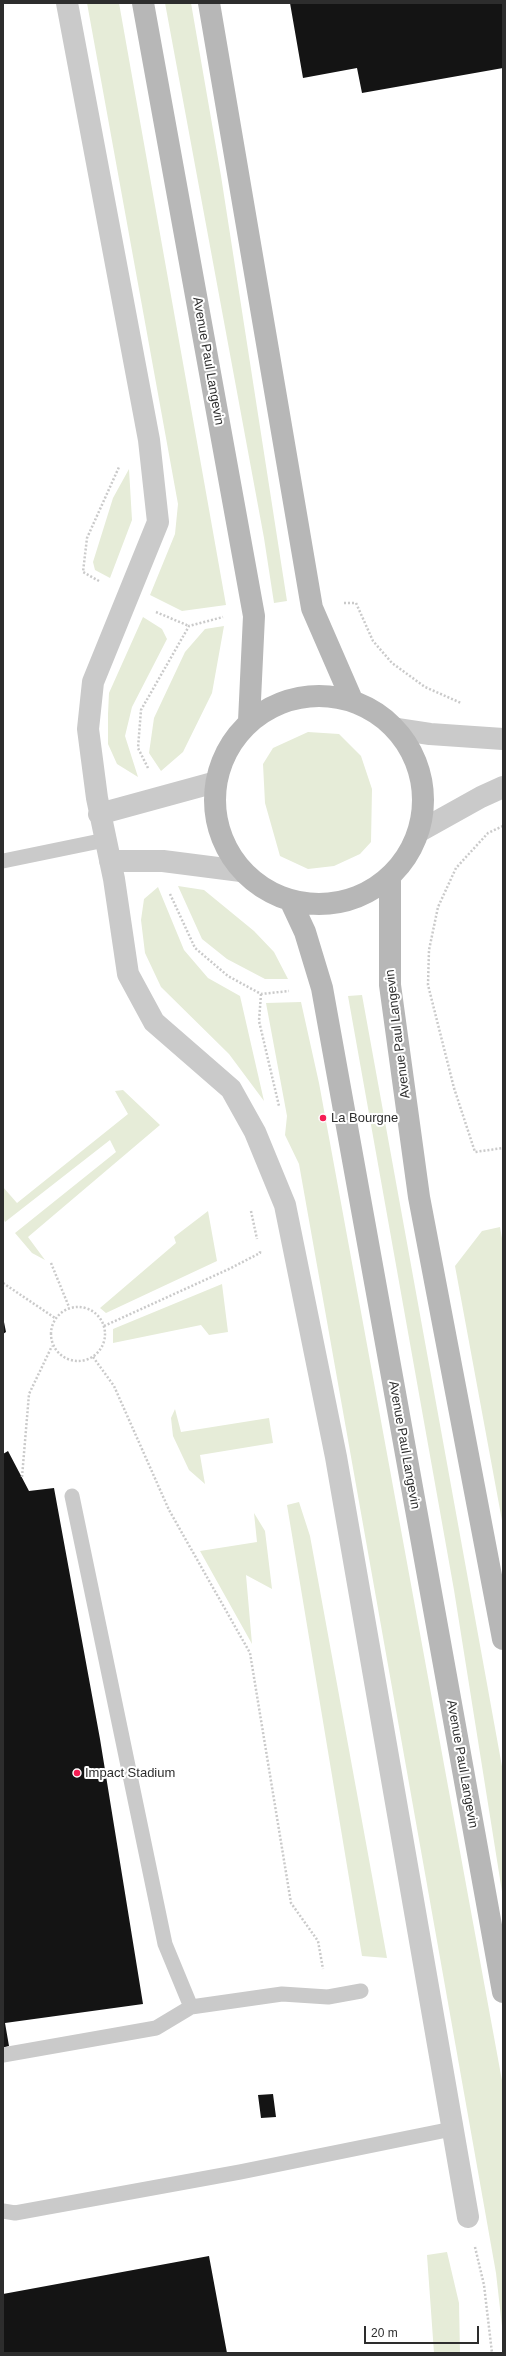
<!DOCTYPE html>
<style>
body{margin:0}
#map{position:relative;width:506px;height:2356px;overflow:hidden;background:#fff;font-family:Arial,sans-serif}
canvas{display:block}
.frame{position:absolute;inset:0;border:4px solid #2d2d2d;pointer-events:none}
.scale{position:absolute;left:364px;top:2326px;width:115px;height:18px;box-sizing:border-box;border:2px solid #2d2d2d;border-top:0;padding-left:5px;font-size:12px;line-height:14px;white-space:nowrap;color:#2d2d2d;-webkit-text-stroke:3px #fff;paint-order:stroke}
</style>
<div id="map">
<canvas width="506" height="2356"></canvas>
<div class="frame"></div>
<div class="scale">20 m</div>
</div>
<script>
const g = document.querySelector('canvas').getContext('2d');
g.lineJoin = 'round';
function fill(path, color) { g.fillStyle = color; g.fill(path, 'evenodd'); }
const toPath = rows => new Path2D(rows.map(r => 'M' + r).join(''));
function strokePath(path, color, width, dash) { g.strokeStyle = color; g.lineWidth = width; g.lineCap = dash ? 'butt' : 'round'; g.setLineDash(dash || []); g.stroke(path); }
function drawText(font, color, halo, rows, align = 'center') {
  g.font = font + ' Arial,sans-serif'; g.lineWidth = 4; g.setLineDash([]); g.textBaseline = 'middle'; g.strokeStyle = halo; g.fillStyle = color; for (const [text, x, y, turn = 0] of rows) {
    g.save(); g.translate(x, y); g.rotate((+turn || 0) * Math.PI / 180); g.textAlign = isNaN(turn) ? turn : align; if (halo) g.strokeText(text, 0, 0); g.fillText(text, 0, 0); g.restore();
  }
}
const green = toPath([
 [87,3,119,3,226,605,182,611,150,595,175,534,178,504],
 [165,3,191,3,221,176,287,601,274,603,264,538],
 [129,469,132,520,110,578,95,570,93,562,113,498],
 [143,617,162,629,167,639,132,707,125,736,138,777,117,764,108,744,108,714,109,693],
 [224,626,212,693,183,752,161,771,149,753,154,718,185,652,205,629],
 [308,732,339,734,361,756,372,789,371,842,360,854,334,866,308,869,280,856,265,803,263,764,273,748],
 [178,886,204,890,254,931,274,952,288,979,265,979,227,959,202,939],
 [158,887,184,950,208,978,240,996,264,1101,229,1054,161,987,145,953,141,920,144,899],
 [362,995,503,1772,503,1898,454,1590,348,996],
 [301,1002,319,1083,503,2086,503,2335,496,2273,299,1164,285,1135,287,1116,266,1003],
 [123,1090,160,1125,28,1237,45,1260,32,1253,15,1233,116,1152,110,1140,5,1222,3,1217,3,1187,17,1203,128,1114,115,1091],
 [208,1211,217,1261,106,1313,100,1308,176,1243,174,1237],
 [500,1227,503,1244,503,1526,455,1266,482,1231],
 [222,1284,228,1332,209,1335,201,1325,113,1343,113,1329],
 [175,1409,181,1432,269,1418,273,1443,200,1455,205,1484,189,1470,173,1436,171,1418],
 [299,1502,310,1536,387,1958,362,1956,287,1505],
 [254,1513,265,1531,272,1589,246,1575,252,1644,200,1551,257,1542],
 [447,2252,459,2303,460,2353,434,2353,427,2255]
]);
const building = toPath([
 [290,3,503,3,503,68,362,93,357,68,303,78],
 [3,1317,6,1332,3,1334],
 [8,1451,29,1491,54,1488,100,1739,143,2004,5,2023,9,2046,3,2048,3,1454],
 [273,2094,276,2117,261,2118,258,2095],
 [209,2256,227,2353,3,2353,3,2294]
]);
const path = toPath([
 [99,581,83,572,87,538,119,467],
 [344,603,356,603,373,641,392,663,425,687,461,703],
 [156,612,189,626],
 [148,768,138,748,141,710,189,626,223,617],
 [503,826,488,833,456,868,438,907,429,950,428,985,454,1088,475,1152,503,1148],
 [170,894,195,948,228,976,261,994,289,991],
 [261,994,259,1021,279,1106],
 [251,1211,257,1239],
 [51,1263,69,1307],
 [3,1283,55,1318],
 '51 1334a27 27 0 1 1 54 0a27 27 0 1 1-54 0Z',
 [104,1326,229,1269,260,1253,260,1250],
 [93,1357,114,1386,169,1510,250,1653,291,1903,318,1941,323,1969],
 [22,1477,29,1394,52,1346],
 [475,2247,484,2285,492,2353]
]);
const service = toPath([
 [3,861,105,840],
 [72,1496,165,1944,191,2007],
 [3,2055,156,2028,191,2007,282,1994,328,1997,361,1991],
 [3,2211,15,2213,240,2172,452,2129]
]);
const minor = toPath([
 [67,3,149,440,158,522,93,682,88,729,97,798,114,879,128,974,154,1022,231,1089,255,1132,285,1205,336,1457,468,2217],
 [397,729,430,734,503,739],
 [99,814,216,782],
 [420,831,481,797,503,787],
 [110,861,163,861,241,871]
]);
const secondary = toPath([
 [143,3,254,616,249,721],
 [209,3,312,608,352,700],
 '215 800a104 104 0 1 1 208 0a104 104 0 1 1-208 0Z',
 [390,877,390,985,419,1197,503,1639],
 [291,902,305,932,322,988,503,1992]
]);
const markers = [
 [323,1118,4,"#f51d53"],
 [77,1773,4,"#f51d53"]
];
const streetNames = [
 ["Avenue Paul Langevin",208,361,80],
 ["Avenue Paul Langevin",398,1034,-97],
 ["Avenue Paul Langevin",404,1445,80],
 ["Avenue Paul Langevin",462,1764,80]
];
const poiNames = [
 ["La Bourgne",331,1118],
 ["Impact Stadium",85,1773]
];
fill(green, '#e6ecd8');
fill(building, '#141414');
strokePath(path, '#cacaca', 2.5, [2, 2]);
strokePath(service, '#cacaca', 15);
strokePath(minor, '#cacaca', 22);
strokePath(secondary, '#b7b7b7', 22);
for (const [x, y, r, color] of markers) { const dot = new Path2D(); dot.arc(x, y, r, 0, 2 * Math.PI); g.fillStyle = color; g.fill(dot); strokePath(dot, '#fff', 1.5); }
drawText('13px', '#2d2d2d', '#fff', streetNames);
drawText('13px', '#2d2d2d', '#fff', poiNames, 'left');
</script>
